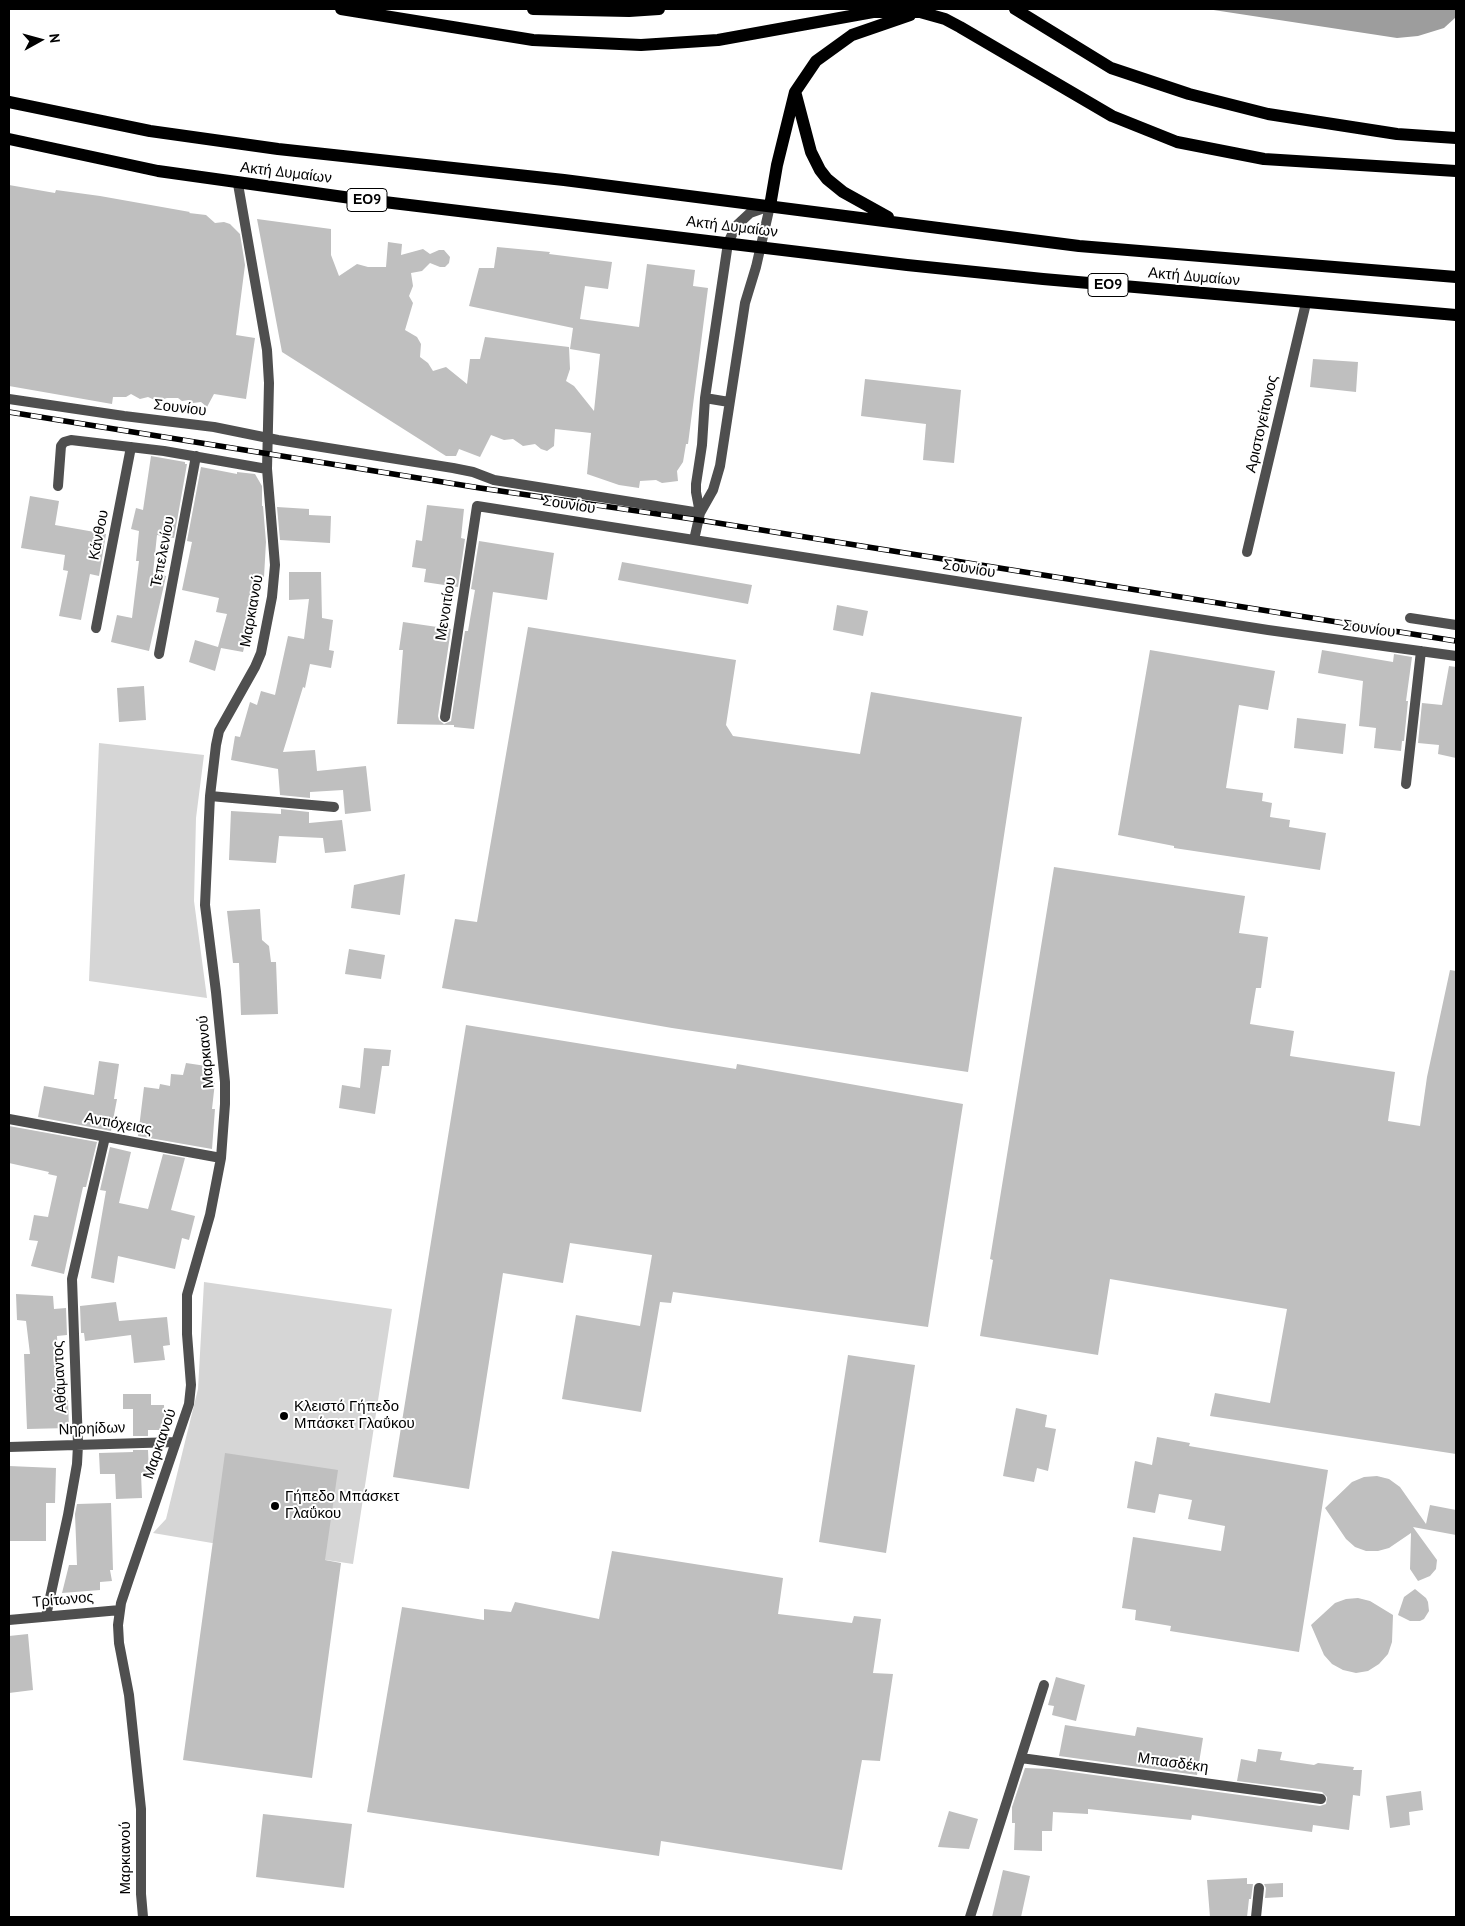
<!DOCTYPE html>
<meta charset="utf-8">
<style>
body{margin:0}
#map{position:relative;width:1465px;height:1926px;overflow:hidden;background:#fff;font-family:"PT Sans",sans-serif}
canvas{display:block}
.frame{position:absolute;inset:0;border:10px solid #000;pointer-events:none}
.north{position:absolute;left:15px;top:15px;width:50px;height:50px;-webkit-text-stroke:4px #fff;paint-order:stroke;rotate:83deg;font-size:14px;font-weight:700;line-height:20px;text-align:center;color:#000}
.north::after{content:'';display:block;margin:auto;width:18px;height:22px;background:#000;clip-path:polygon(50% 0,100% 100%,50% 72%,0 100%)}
</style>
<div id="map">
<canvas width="1465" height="1926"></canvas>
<div class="frame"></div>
<div class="north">N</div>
</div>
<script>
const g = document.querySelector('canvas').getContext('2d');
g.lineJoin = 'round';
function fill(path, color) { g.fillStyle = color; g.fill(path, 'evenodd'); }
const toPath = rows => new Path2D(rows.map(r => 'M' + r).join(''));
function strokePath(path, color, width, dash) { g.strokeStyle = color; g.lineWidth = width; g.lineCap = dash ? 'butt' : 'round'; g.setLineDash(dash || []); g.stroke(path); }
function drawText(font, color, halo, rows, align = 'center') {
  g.font = font + ' "PT Sans",sans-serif'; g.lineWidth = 4; g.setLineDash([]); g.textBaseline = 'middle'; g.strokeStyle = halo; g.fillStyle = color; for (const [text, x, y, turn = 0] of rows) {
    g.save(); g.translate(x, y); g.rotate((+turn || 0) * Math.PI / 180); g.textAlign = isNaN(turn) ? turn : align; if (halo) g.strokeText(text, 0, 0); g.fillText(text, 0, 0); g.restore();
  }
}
const green = toPath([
 [99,743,204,755,196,818,194,901,207,998,89,981],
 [204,1282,392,1309,353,1564,212,1543,153,1533,166,1519,198,1389]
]);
const water = toPath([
 [1207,9,1456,9,1456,17,1444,28,1418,36,1397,38]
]);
const building = toPath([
 [9,185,55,193,56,190,100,196,190,212,189,213,206,215,215,223,224,222,230,224,240,234,245,265,236,335,255,338,246,399,214,394,207,407,201,402,193,403,189,400,182,401,178,398,167,398,157,401,148,397,140,399,131,394,126,397,113,397,112,404,9,386],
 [257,219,331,229,331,255,339,276,357,264,368,267,386,267,388,242,402,244,401,255,423,249,430,254,439,250,444,250,450,257,449,263,445,267,440,267,430,263,422,271,411,273,413,286,409,296,413,303,405,330,417,337,421,344,420,357,428,363,433,371,446,367,467,384,470,359,480,359,485,337,569,347,570,369,566,381,574,386,594,411,600,354,570,349,573,328,469,306,479,268,494,268,497,247,550,252,549,254,612,262,608,289,585,286,580,319,639,327,647,264,695,270,693,286,708,288,688,444,686,444,683,462,677,471,678,481,662,483,656,480,640,481,639,488,619,485,587,474,591,433,555,429,554,446,547,451,541,449,535,444,523,446,513,439,504,440,491,435,480,457,459,449,456,456,446,456,282,352],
 [1313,359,1358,362,1356,392,1310,387],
 [865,379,961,390,954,463,923,460,926,424,861,416],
 [151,456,185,462,185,464,187,464,174,538,157,535,153,573,166,576,149,651,111,642,117,615,132,618,139,561,136,561,139,531,131,529,136,508,143,510],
 [201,467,237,474,237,472,255,474,262,486,262,506,263,506,266,542,264,577,261,577,257,600,250,599,244,629,248,630,243,652,221,648,215,671,189,662,195,640,218,647,227,614,216,612,219,598,182,590,192,542,187,541],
 [30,496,59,501,55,525,106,534,99,576,90,574,81,620,59,616,68,571,63,570,65,555,21,548],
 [427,505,464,509,461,538,465,539,458,587,424,582,426,569,412,567,416,540,422,541],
 [277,507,309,509,309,515,331,516,330,543,280,540],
 [479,541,554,553,547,600,493,592,474,729,454,727,454,725,397,724,403,650,399,650,403,622,451,629,438,716,439,720,444,724,451,721,465,631,468,631,475,590,471,589],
 [622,562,752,585,748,604,618,580],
 [289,572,321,572,322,618,333,620,329,650,334,651,331,668,310,664,305,688,303,687,283,752,315,750,317,771,366,766,371,811,345,814,343,790,310,792,310,798,280,795,278,769,231,760,235,736,240,737,250,702,257,705,261,691,275,695,288,636,304,639,309,599,289,600],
 [837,605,868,611,863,636,833,630],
 [528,627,736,660,726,725,733,736,860,754,871,692,1022,717,968,1072,672,1028,442,988,455,919,477,922],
 [1150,650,1275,671,1268,710,1239,705,1226,788,1263,793,1262,801,1272,803,1270,817,1290,820,1289,827,1326,833,1320,870,1174,848,1174,846,1118,835],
 [1322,650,1393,662,1394,654,1412,657,1406,701,1408,701,1404,741,1402,741,1401,751,1374,748,1376,728,1359,726,1363,681,1318,673],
 [1449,666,1456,667,1456,758,1438,754,1439,745,1418,743,1422,703,1442,705],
 [144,686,146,720,119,722,117,688],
 [1297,718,1346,724,1343,754,1294,748],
 [281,809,309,812,309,823,342,820,346,851,325,853,323,838,279,836,276,863,229,860,231,811,281,814],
 [1054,867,1245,896,1239,933,1268,937,1261,988,1256,988,1250,1024,1294,1031,1290,1056,1395,1072,1388,1121,1420,1126,1427,1077,1450,970,1456,971,1456,1454,1210,1416,1215,1393,1270,1403,1287,1309,1110,1279,1098,1355,980,1336,993,1260,990,1259],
 [405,874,400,915,351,908,354,885],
 [260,909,262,940,269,946,271,962,276,962,278,1014,241,1015,239,963,233,963,227,911],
 [349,949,385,955,381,979,345,974],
 [466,1025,736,1069,737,1064,963,1104,928,1327,673,1292,671,1303,660,1302,641,1412,562,1399,576,1315,640,1326,652,1255,570,1243,563,1283,503,1273,469,1489,393,1477],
 [364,1048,391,1050,389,1066,382,1066,375,1114,339,1108,342,1085,360,1088],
 [99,1061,119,1064,114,1099,117,1099,111,1131,38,1117,44,1086,94,1095],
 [186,1063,213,1067,211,1082,215,1082,212,1109,215,1109,212,1149,138,1136,144,1087,159,1089,160,1084,170,1086,171,1074,183,1075],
 [9,1126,97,1142,86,1187,83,1187,64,1274,31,1266,38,1241,29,1240,34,1215,48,1217,57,1176,48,1174,49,1172,9,1163],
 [110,1147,131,1152,119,1203,148,1209,163,1154,185,1158,171,1210,195,1216,189,1240,182,1238,175,1269,118,1256,114,1283,91,1278,106,1191,100,1190],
 [16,1294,53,1296,54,1309,66,1308,67,1335,57,1336,60,1400,68,1400,69,1428,27,1429,24,1354,30,1354,26,1321,17,1320],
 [116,1302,119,1321,167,1317,170,1345,163,1346,165,1360,134,1363,131,1335,85,1341,84,1333,81,1333,80,1306],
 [848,1355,915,1365,886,1553,819,1542],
 [123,1394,151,1394,151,1405,164,1405,165,1430,148,1430,148,1436,133,1436,133,1409,123,1409],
 [1016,1408,1047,1415,1045,1427,1056,1429,1048,1471,1037,1468,1034,1482,1003,1476],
 [1157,1437,1190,1443,1189,1446,1328,1470,1299,1652,1170,1631,1171,1626,1135,1620,1136,1610,1122,1608,1133,1537,1221,1551,1225,1526,1188,1519,1192,1500,1159,1494,1155,1513,1127,1508,1135,1461,1152,1465],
 [133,1450,148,1450,149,1473,141,1473,142,1498,116,1499,115,1474,100,1474,99,1453,133,1452],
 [225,1453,338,1470,325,1560,341,1563,312,1778,183,1760],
 [9,1466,56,1468,55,1503,46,1503,46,1541,9,1541],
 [1377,1476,1389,1479,1400,1487,1426,1524,1430,1505,1456,1510,1456,1535,1413,1527,1437,1560,1436,1569,1430,1576,1418,1581,1410,1569,1411,1533,1389,1548,1378,1551,1366,1551,1355,1547,1346,1539,1325,1508,1352,1482,1364,1477],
 [111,1503,113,1570,110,1570,112,1581,100,1582,100,1590,62,1593,69,1565,77,1565,75,1514,77,1504],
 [612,1551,783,1578,778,1614,852,1623,854,1616,881,1619,873,1673,893,1674,880,1761,862,1760,842,1870,661,1841,659,1856,367,1812,402,1607,484,1620,484,1609,511,1612,515,1602,599,1619],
 [1415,1589,1426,1598,1428,1602,1429,1611,1424,1619,1420,1621,1410,1621,1398,1615,1404,1597],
 [1358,1598,1370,1601,1393,1615,1392,1642,1388,1654,1379,1664,1368,1671,1356,1673,1343,1670,1332,1664,1324,1655,1311,1625,1335,1603,1346,1599],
 [28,1634,33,1690,9,1693,9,1636],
 [1056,1677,1085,1685,1076,1721,1052,1715,1054,1706,1048,1705],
 [1065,1725,1135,1736,1137,1727,1203,1738,1197,1775,1059,1756],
 [1258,1749,1282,1752,1280,1760,1314,1765,1318,1763,1354,1767,1353,1770,1362,1770,1360,1796,1353,1795,1349,1830,1313,1825,1312,1832,1192,1815,1191,1820,1088,1809,1088,1814,1053,1812,1052,1831,1042,1831,1042,1851,1014,1850,1015,1823,1012,1823,1012,1807,1025,1768,1050,1769,1320,1806,1326,1804,1327,1797,1322,1792,1237,1781,1241,1759,1256,1762],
 [1421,1791,1423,1810,1409,1812,1410,1825,1390,1828,1386,1796],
 [949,1811,978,1819,969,1849,938,1847],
 [263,1814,352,1824,344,1888,256,1877],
 [1003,1870,1030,1876,1021,1917,992,1917],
 [1247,1878,1247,1884,1253,1884,1251,1899,1249,1899,1247,1917,1210,1917,1207,1880],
 [1283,1883,1283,1897,1265,1898,1266,1888,1264,1884]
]);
const street = toPath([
 [705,398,729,402],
 [9,399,124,416,214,427,278,440,453,468,473,472,494,480,700,513],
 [58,486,61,446,64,442,71,440,164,451,267,469],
 [700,513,696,492,696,484,702,445,705,398,728,243,736,226,750,213,767,207],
 [694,540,700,513,713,490,720,466,745,303,756,267,770,206],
 [1247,552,1306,303],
 [1410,618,1456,625],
 [96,628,131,447],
 [159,654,196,456],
 [445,717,477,506,1268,630,1456,656],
 [1406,784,1421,651],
 [210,796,334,807],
 [9,1119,221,1158],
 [9,1447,176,1442],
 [46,1616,68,1515,77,1464,78,1445,72,1279,105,1137],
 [9,1620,120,1610],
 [1021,1758,1321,1799],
 [143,1917,141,1894,141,1809,129,1695,119,1643,118,1625,121,1603,130,1576,189,1404,191,1385,187,1334,187,1295,210,1215,221,1158,225,1104,225,1082,216,992,205,905,210,796,216,745,219,731,255,667,261,653,272,597,275,565,267,469,269,383,267,350,238,184],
 [970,1917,1044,1685],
 [1256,1917,1259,1888]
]);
const primary = toPath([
 [341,9,533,40,641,45,718,40,873,12,920,12,945,19,960,27,1112,116,1177,142,1264,159,1456,171],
 [533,9,629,11,659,9],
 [1015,9,1111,68,1189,94,1268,114,1397,134,1456,138],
 [796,95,811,152,820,170,827,179,843,192,888,217],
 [9,102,150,131,278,149,564,180,1079,246,1456,277],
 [9,139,158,171,351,198,907,265,1043,279,1456,315],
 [770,206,777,165,795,92,816,61,852,35,910,15]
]);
const rail = toPath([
 [9,412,480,488,699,520,1456,641]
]);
const markers = [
 [284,1416,5,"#000"],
 [275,1506,5,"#000"]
];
const shields = [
 [367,200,40],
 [1108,285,40]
];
const shieldNames = [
 ["ΕΟ9",367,200],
 ["ΕΟ9",1108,285]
];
const streetNames = [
 ["Ακτή Δυμαίων",286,173,7],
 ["Ακτή Δυμαίων",732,227,7],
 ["Ακτή Δυμαίων",1194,277,5],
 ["Σουνίου",180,408,7],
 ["Αριστογείτονος",1262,424,-77],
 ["Σουνίου",569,505,9],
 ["Κάνθου",99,535,-79],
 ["Τεπελενίου",163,552,-79],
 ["Σουνίου",969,569,9],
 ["Μενοιτίου",446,609,-81],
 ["Μαρκιανού",252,611,-80],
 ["Σουνίου",1369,629,8],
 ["Μαρκιανού",206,1052,-95],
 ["Αντιόχειας",118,1124,10],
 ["Αθάμαντος",60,1377,-93],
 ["Νηρηίδων",92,1429,-2],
 ["Μαρκιανού",160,1444,-71],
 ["Τρίτωνος",63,1600,-5],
 ["Μπασδέκη",1173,1763,8],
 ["Μαρκιανού",126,1858,-90]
];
const poiNames = [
 ["Κλειστό Γήπεδο",294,1407],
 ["Μπάσκετ Γλαΰκου",294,1424],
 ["Γήπεδο Μπάσκετ",285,1497],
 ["Γλαΰκου",285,1514]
];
fill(green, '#d6d6d6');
fill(water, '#9d9d9d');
fill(building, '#bfbfbf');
strokePath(street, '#4f4f4f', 10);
strokePath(primary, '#000', 12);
strokePath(rail, '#000', 5.5);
strokePath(rail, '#fff', 4, [11]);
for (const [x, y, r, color] of markers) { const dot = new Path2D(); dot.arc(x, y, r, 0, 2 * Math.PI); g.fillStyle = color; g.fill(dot); strokePath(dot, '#fff', 2); }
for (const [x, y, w] of shields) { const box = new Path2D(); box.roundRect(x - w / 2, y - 11.5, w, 23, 4); g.fillStyle = '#fff'; g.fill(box); strokePath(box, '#000', 1); }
drawText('bold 14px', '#000', null, shieldNames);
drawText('15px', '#000', '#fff', streetNames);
drawText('15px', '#000', '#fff', poiNames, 'left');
</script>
